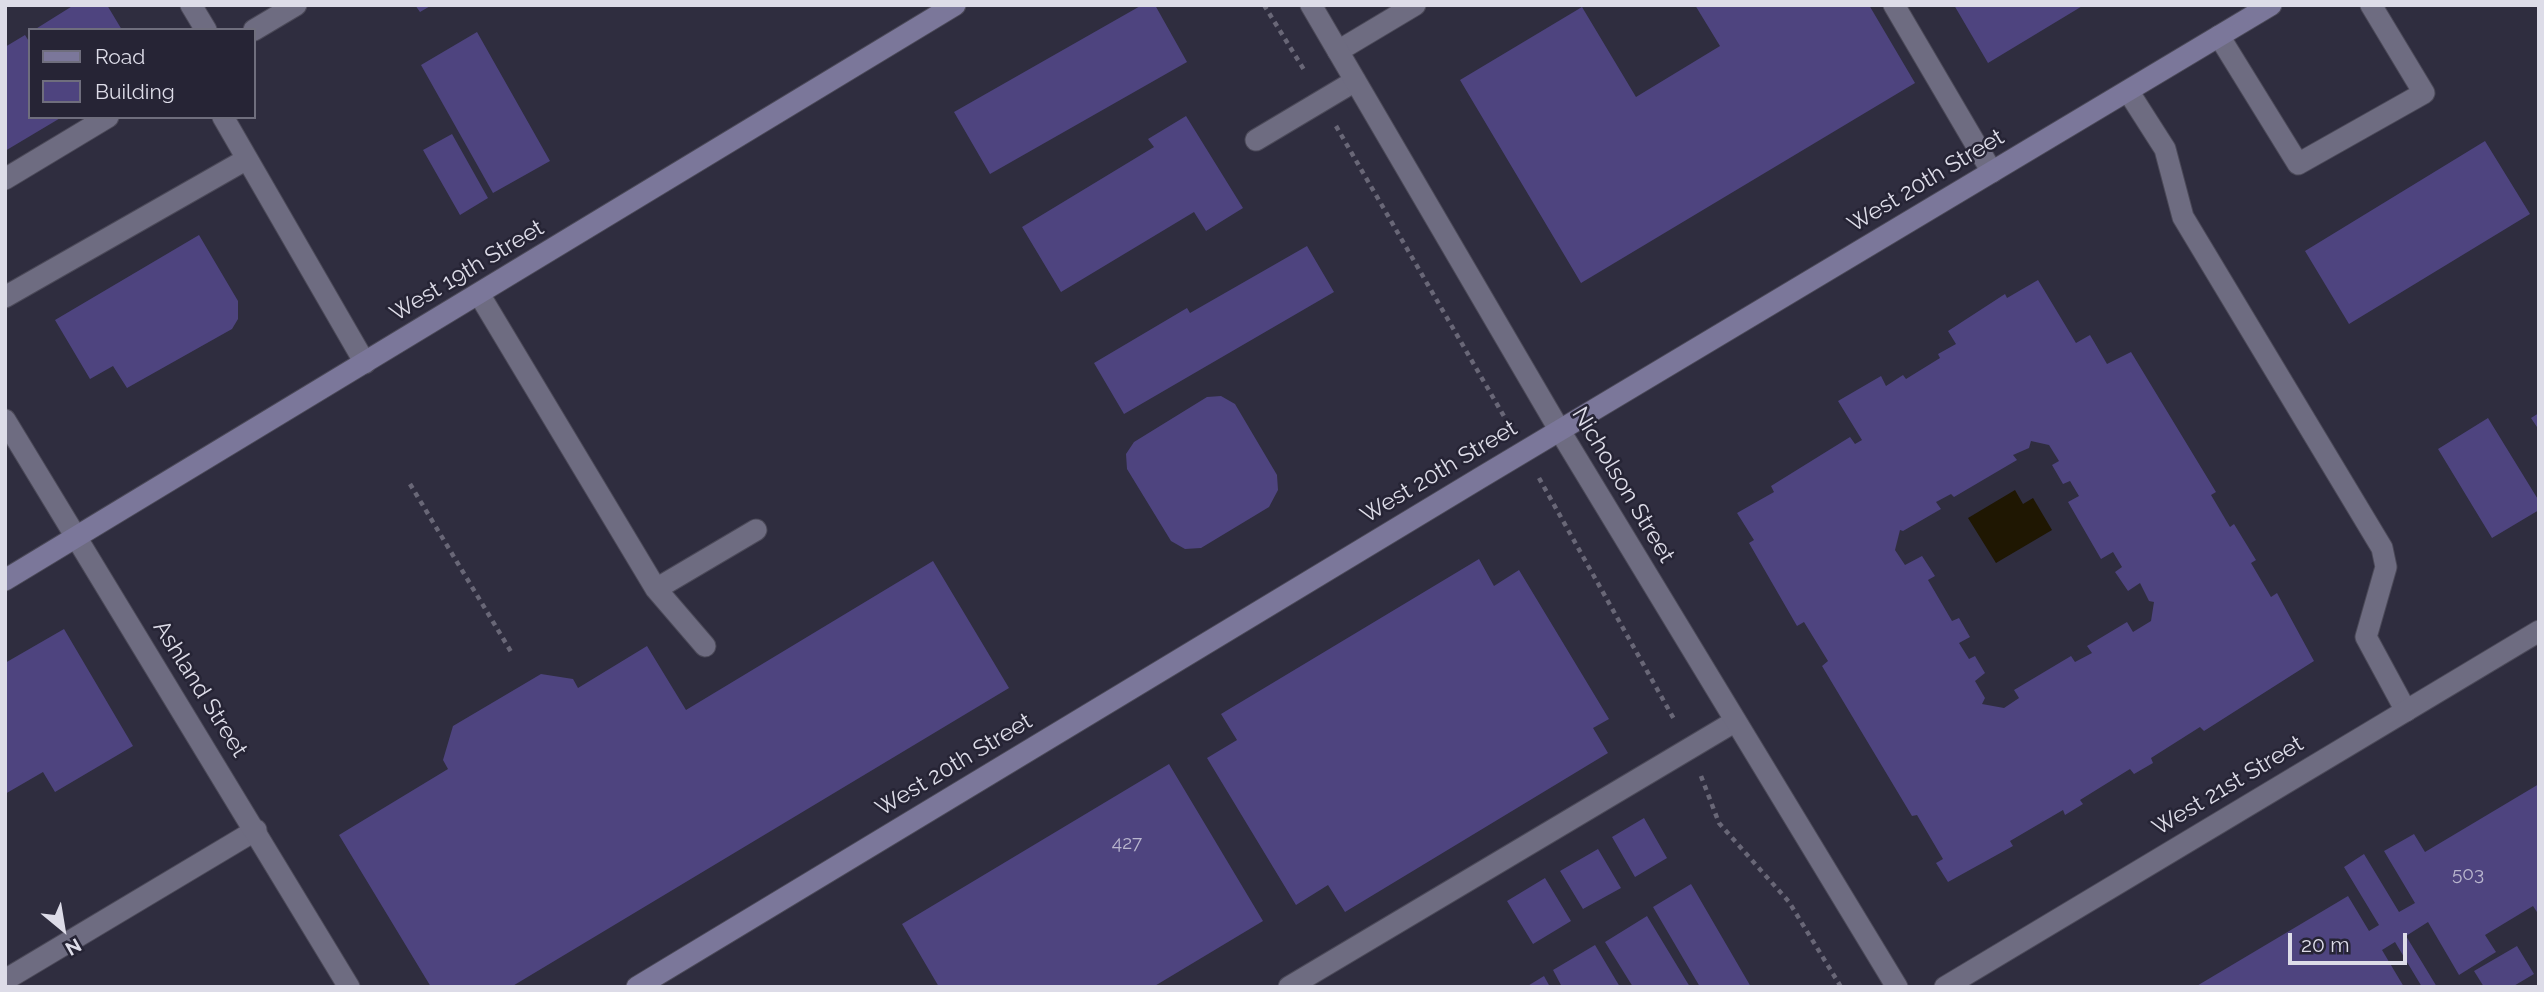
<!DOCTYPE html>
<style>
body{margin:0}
#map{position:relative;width:2544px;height:992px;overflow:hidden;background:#2f2d3f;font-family:Raleway,sans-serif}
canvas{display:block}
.frame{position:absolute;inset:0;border:7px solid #dddce8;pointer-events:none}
.legend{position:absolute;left:28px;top:28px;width:228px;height:91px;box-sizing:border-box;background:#262435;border:2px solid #6f6e7d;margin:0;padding:9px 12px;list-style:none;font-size:21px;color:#dddce8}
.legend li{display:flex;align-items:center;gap:14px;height:35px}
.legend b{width:35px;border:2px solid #6f6e7d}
.north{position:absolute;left:28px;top:894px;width:70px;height:70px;-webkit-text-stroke:5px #262435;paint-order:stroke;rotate:150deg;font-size:19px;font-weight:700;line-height:28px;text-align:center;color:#dddce8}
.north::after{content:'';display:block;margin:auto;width:24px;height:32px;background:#dddce8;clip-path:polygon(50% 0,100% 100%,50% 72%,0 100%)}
.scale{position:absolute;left:2288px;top:933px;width:119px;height:32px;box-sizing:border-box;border:4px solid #dddce8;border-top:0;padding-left:9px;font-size:21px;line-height:24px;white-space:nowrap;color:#dddce8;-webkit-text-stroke:5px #262435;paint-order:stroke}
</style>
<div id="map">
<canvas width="2544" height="992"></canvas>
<div class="frame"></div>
<ul class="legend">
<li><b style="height:9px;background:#7b779a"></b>Road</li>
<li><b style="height:19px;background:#4e447f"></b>Building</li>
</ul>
<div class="north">N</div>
<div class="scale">20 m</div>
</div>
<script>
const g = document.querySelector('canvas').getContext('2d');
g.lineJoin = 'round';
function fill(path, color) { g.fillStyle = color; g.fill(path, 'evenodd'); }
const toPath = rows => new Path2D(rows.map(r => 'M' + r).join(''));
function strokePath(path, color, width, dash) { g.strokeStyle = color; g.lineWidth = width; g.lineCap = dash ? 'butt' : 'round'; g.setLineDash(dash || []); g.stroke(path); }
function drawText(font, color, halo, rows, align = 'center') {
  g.font = font + ' Raleway,sans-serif'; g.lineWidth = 5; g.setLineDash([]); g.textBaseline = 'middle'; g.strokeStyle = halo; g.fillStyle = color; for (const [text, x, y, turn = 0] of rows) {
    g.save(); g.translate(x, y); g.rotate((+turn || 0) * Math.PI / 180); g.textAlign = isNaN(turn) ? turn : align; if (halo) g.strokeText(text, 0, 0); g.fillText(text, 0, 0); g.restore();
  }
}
const water = toPath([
 [2015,490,2023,504,2033,498,2052,530,1996,563,1968,518]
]);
const building = toPath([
 [74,5,107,5,122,30,34,30],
 [415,5,432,5,420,12],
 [1142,5,1155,5,1187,62,990,174,954,112],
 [1695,5,1869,5,1915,83,1581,283,1460,80,1582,7,1636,97,1720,46],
 [1954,5,2084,5,1988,63],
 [477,32,550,161,493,193,421,65],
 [25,35,30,43,30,117,62,117,5,151,5,47],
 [1186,116,1243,208,1206,231,1194,212,1061,292,1022,227,1154,147,1148,139],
 [452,134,488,198,460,215,423,150],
 [2485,141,2530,214,2349,324,2305,251],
 [199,235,238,301,238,319,232,329,127,388,113,366,90,379,55,320],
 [1307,246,1334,292,1124,414,1094,363,1187,308,1190,313],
 [2038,280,2076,343,2090,335,2107,364,2131,352,2216,492,2211,495,2230,527,2234,524,2256,560,2251,563,2271,597,2277,593,2314,661,2204,731,2200,727,2151,758,2153,763,2134,774,2130,769,2080,800,2083,804,2065,815,2063,810,2010,841,2013,846,1948,882,1936,863,1943,859,1917,815,1912,816,1822,666,1828,661,1804,622,1797,626,1749,543,1754,540,1737,513,1774,492,1771,486,1850,437,1855,444,1862,440,1838,401,1881,376,1886,386,1903,375,1906,379,1940,358,1938,354,1956,344,1948,331,2005,294,2007,298],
 [2031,441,2049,445,2059,461,2052,465,2063,484,2070,481,2079,496,2068,502,2101,559,2113,552,2122,567,2115,572,2128,591,2140,583,2149,601,2154,602,2151,621,2133,632,2127,622,2087,646,2092,653,2075,662,2071,656,2014,690,2019,698,2004,708,1982,704,1985,698,1975,681,1985,673,1975,656,1969,659,1959,643,1970,637,1959,618,1952,621,1928,580,1935,576,1922,556,1905,565,1895,550,1900,530,1903,531,1941,509,1936,502,1951,494,1954,497,2017,460,2013,455,2029,448],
 [1221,396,1235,404,1277,475,1278,490,1269,507,1201,548,1185,549,1171,541,1127,469,1126,454,1134,442,1207,397],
 [2539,413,2539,430,2531,418],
 [2488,418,2539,501,2539,510,2492,538,2438,449],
 [1479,559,1494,586,1519,570,1609,719,1593,728,1608,753,1345,912,1328,885,1296,905,1207,758,1237,740,1221,714],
 [933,561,1009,688,511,987,431,987,339,835,448,769,443,760,453,726,541,674,573,679,578,688,647,646,686,710],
 [64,629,133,746,55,792,43,772,5,794,5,663],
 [1169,764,1263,921,1153,987,939,987,902,924],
 [2539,784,2539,915,2533,906,2485,935,2496,952,2459,975,2428,922,2406,936,2437,987,2422,987,2395,942,2382,950,2404,987,2195,987,2348,896,2369,931,2379,925,2344,867,2364,854,2399,912,2415,903,2384,851,2414,834,2425,852],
 [1644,818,1667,858,1635,877,1612,837],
 [1598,849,1621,888,1583,909,1560,871],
 [1545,878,1571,921,1533,944,1507,901],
 [1691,884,1751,987,1700,987,1653,907],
 [1647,916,1690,987,1633,987,1605,942],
 [1595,945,1620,987,1562,987,1553,970],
 [2517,946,2534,974,2512,987,2484,987,2474,971],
 [1544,976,1550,987,1526,987]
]);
const path = toPath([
 [1264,5,1306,73],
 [1336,126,1509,425],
 [1539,478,1675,721],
 [410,484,513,655],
 [1701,776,1719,823,1789,902,1841,987]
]);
const lane = toPath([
 [191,5,206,30],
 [1894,5,1992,172],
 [254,30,296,5],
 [2219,36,2298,164,2424,93,2371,5],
 [1338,51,1415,5],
 [2128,91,2165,149,2183,217,2382,548,2386,567,2366,637,2406,711],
 [223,117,365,363],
 [1256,140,1355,81],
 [5,179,108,117],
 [479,294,656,589,705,646],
 [5,297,247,159],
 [656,589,756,530],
 [5,980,256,830],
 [1289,987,1734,722]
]);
const street = toPath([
 [1311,5,1560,431,1897,987],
 [5,420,349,987],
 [1945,987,2539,631]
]);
const secondary = toPath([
 [5,580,955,5],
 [637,987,1480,478,2271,5]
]);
const numberNames = [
 ["427",1127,843],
 ["503",2468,874]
];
const streetNames = [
 ["West 20th Street",1926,181,-31],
 ["West 19th Street",467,271,-31],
 ["West 20th Street",1439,472,-31],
 ["Nicholson Street",1623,485,59],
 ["Ashland Street",200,689,58],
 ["West 20th Street",954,765,-31],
 ["West 21st Street",2228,786,-31]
];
fill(water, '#1f1702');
fill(building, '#4e447f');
strokePath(lane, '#4b4958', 23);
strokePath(street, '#4b4958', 23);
strokePath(secondary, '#4b4958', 23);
strokePath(path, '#696777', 4.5, [5, 5]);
strokePath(lane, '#6e6c81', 21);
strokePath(street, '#6e6c81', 21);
strokePath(secondary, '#7b779a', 21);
drawText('19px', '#b9b6ce', null, numberNames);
drawText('23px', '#dddce8', '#262435', streetNames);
</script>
